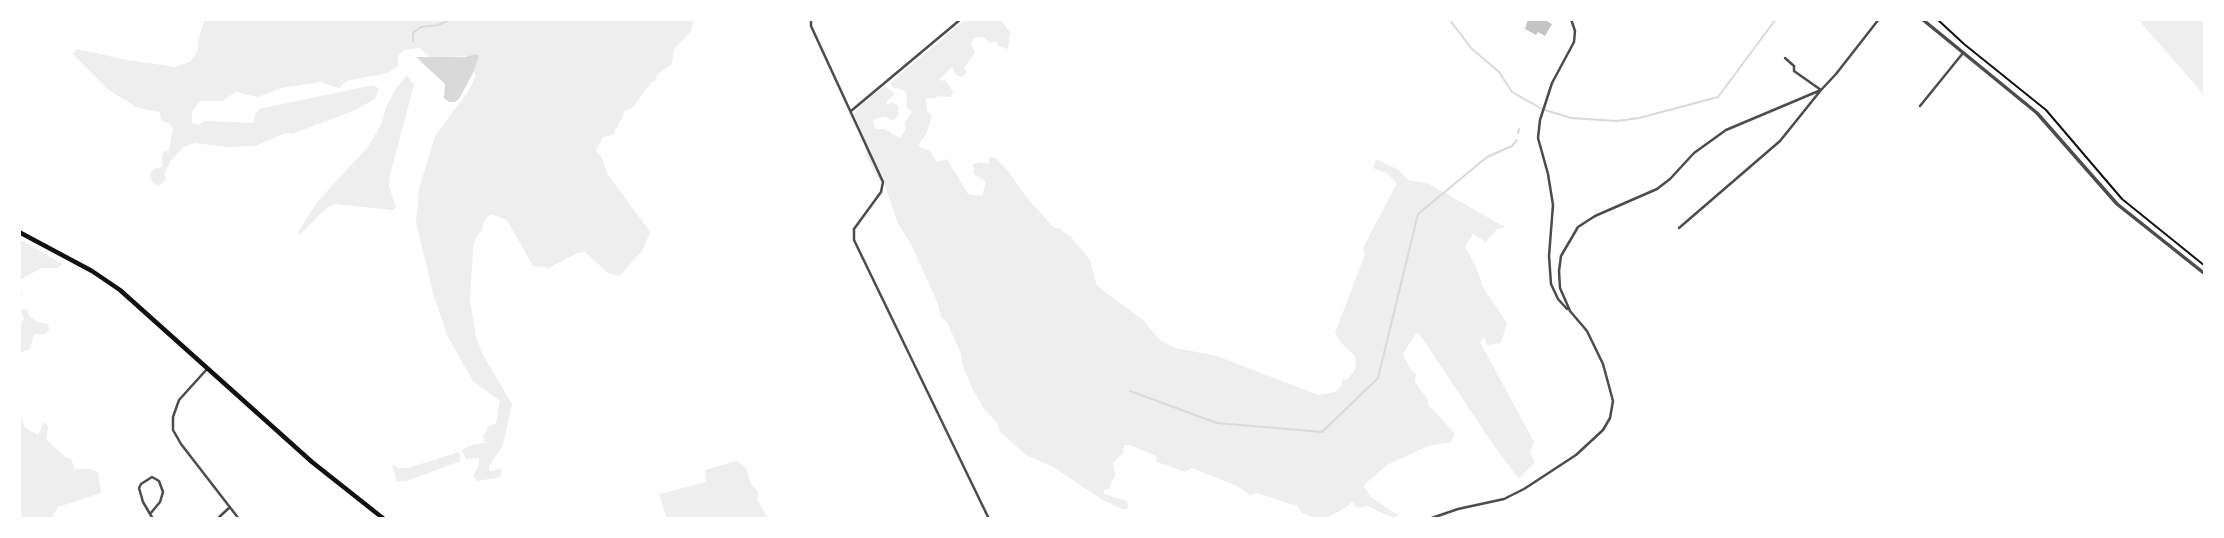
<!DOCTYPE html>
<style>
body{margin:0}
#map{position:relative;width:2224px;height:538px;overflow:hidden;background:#fff;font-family:Helvetica,sans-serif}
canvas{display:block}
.frame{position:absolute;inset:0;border:21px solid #fff;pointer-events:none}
</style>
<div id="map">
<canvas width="2224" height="538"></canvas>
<div class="frame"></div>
</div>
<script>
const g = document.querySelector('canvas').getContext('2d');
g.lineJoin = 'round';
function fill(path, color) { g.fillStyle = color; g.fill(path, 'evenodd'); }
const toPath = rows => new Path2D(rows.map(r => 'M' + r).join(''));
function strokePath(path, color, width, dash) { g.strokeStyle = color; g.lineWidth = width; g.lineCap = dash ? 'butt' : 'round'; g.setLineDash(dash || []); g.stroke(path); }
const green = toPath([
 [205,19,694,19,691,31,674,49,672,63,657,75,656,80,651,83,632,108,626,110,613,135,603,137,596,151,602,158,607,173,650,232,643,250,619,276,608,273,585,252,577,253,549,268,533,266,507,220,491,214,484,221,482,231,476,237,473,248,470,300,476,337,483,355,512,404,503,445,489,466,489,471,502,469,501,477,478,481,473,476,479,464,479,458,466,459,462,450,471,445,485,443,483,437,488,427,496,423,500,401,473,381,448,337,434,297,416,222,419,189,435,136,467,93,476,76,474,71,479,56,430,57,419,48,404,50,398,56,398,66,388,73,346,81,339,88,320,82,281,88,258,97,236,92,222,101,200,101,192,112,192,123,198,125,205,121,254,123,255,114,259,109,374,85,379,89,375,99,355,110,292,134,285,133,255,146,227,147,195,143,183,147,170,162,165,172,166,180,158,186,152,182,150,174,154,169,162,167,162,157,163,152,169,150,173,128,169,123,161,121,160,112,138,108,107,89,73,54,77,49,122,59,175,67,190,62,198,50,198,41],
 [966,19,1000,19,1010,32,1008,49,999,46,996,41,991,43,983,37,973,38,971,44,975,52,964,68,967,73,962,77,956,75,952,67,939,80,946,81,953,92,951,97,938,96,934,98,926,98,927,111,932,116,927,132,918,146,930,151,937,162,947,159,968,194,982,196,986,182,974,174,973,164,980,162,989,164,990,157,996,158,1008,171,1028,199,1054,228,1059,228,1071,237,1090,260,1097,286,1143,320,1159,339,1175,348,1217,356,1318,395,1335,392,1342,385,1342,380,1348,379,1356,368,1355,356,1340,342,1335,333,1365,254,1363,248,1397,183,1388,174,1373,168,1376,159,1399,170,1408,180,1429,184,1505,227,1497,229,1486,242,1473,234,1465,247,1476,267,1484,289,1507,323,1501,343,1487,345,1484,337,1480,342,1534,442,1530,453,1535,462,1519,479,1490,440,1419,333,1416,333,1403,354,1410,369,1416,374,1415,382,1428,400,1428,404,1455,434,1451,442,1428,446,1387,465,1363,486,1371,497,1399,516,1391,517,1367,506,1357,508,1352,501,1348,506,1326,519,1317,519,1302,513,1297,506,1256,493,1250,495,1237,486,1192,468,1185,472,1157,462,1156,456,1130,445,1124,445,1123,453,1113,463,1115,475,1109,489,1104,490,1104,494,1127,501,1128,508,1124,510,1101,499,1052,466,1026,455,1000,432,998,424,984,409,972,388,962,363,961,354,947,322,941,317,938,304,911,244,898,224,884,183,879,181,866,155,863,135,854,114,861,105,885,86,895,94,886,102,887,105,892,102,898,106,899,114,893,121,885,117,876,118,873,121,875,129,884,129,900,138,906,129,905,122,912,112,906,107,907,94,901,89,893,88,890,83],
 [2138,19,2205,19,2205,96,2149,32],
 [407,75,414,85,390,175,389,186,396,208,393,210,334,204,325,209,299,235,298,232,317,202,368,147,381,125,386,107,395,90],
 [19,239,63,264,56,268,41,268,20,280,22,297,19,300],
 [27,309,29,316,38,322,48,324,49,329,46,334,34,334,30,349,19,353,19,322,24,320,21,310],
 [19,410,25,428,38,435,44,422,48,426,46,439,64,456,71,459,75,469,91,469,98,472,101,493,58,507,51,519,19,519],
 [459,452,461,461,406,481,397,482,392,464,398,468,408,468],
 [737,461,746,468,751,484,759,493,757,499,768,519,667,519,659,494,706,482,705,470]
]);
const water = toPath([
 [476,54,479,56,474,71,459,99,455,102,449,102,444,98,445,84,416,57,465,57]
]);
const stream = toPath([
 [1449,19,1471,48,1499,72,1512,92,1542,109],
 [413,41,413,33,421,27,438,25,452,19],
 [1545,110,1571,118,1617,121,1639,118,1718,97,1776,19],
 [1518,133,1519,129],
 [1130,391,1217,423,1322,432,1378,378,1418,214,1487,157,1512,146,1517,140]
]);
const building = toPath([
 [1528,19,1543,19,1552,24,1545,36,1538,32,1536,35,1525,29]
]);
const path = toPath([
 [1937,19,1964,44,2046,110,2122,199,2205,266]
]);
const minor = toPath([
 [811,19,811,26,883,182,881,192,854,229,854,240,989,519],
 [1920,106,1963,53],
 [851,111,961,19],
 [1679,228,1780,141,1821,90,1794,71,1794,66,1785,58],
 [1567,309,1558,299,1551,284,1549,256,1553,205,1548,174,1538,138,1540,120,1552,83,1574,42,1575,31,1571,19],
 [207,369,179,400,173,417,173,430,181,444,239,519],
 [150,514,160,502,163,492,159,481,152,477,141,484,139,488,143,502,153,519],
 [217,519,230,507],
 [1429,519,1458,509,1504,499,1524,489,1576,455,1603,430,1610,418,1613,401,1603,364,1587,331,1570,311,1560,288,1559,271,1561,256,1578,227,1595,216,1657,189,1670,179,1694,153,1726,130,1821,90,1836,74,1879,19]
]);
const tertiary = toPath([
 [1922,19,2037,113,2117,204,2205,274]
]);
const primary = toPath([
 [19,232,92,271,120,290,312,462,384,519]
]);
fill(green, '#eee');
fill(water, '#d9d9d9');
strokePath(stream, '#d9d9d9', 2);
fill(building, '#c4c4c4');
strokePath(path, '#111', 2);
strokePath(minor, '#4c4c4c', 2.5);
strokePath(tertiary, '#4c4c4c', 3.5);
strokePath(primary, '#111', 4.5);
</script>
